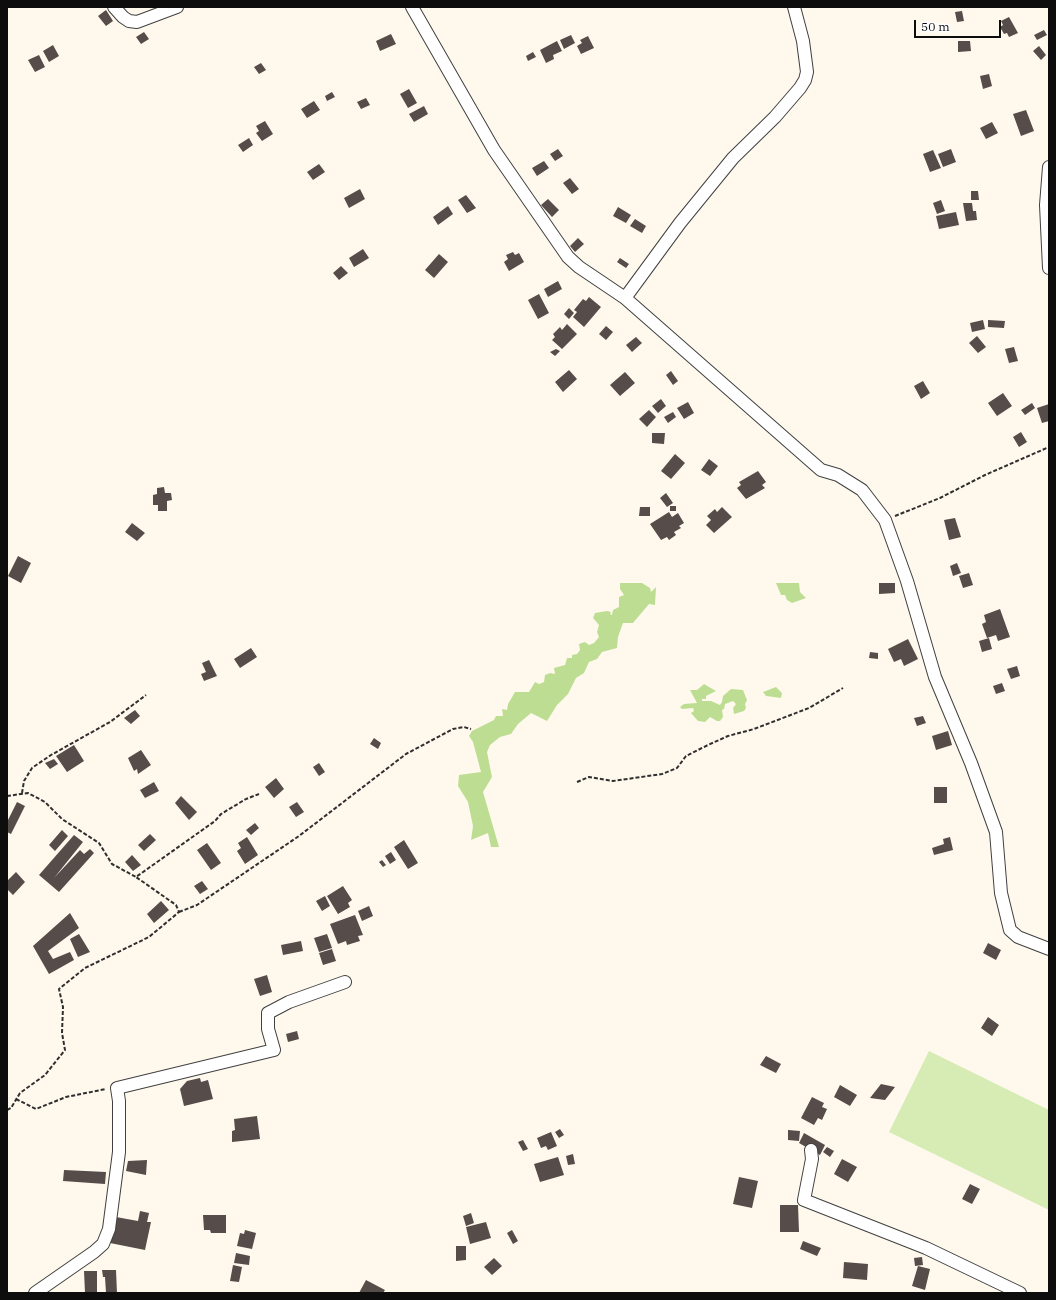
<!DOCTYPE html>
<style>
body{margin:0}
#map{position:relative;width:1056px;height:1300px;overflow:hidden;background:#fff9ed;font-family:"IBM Plex Serif",serif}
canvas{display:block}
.frame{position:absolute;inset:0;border:8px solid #0d0d0d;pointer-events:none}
.scale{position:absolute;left:914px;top:20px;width:87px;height:18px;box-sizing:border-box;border:2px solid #0d0d0d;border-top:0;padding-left:5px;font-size:12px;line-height:14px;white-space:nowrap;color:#0d0d0d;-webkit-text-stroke:3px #fff;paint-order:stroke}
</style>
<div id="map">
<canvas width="1056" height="1300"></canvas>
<div class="frame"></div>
<div class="scale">50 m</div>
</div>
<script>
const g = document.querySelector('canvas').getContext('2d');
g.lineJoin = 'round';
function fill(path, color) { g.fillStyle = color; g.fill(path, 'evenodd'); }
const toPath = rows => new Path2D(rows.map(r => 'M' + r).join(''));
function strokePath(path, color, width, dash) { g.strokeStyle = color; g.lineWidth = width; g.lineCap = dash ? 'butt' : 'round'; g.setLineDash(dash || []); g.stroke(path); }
const green = toPath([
 [929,1051,1049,1110,1049,1210,889,1132]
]);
const forest = toPath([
 [620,583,642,583,650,588,651,592,656,587,655,605,649,604,633,623,623,623,618,637,617,648,602,652,597,659,589,662,584,673,576,678,568,694,557,705,547,721,531,713,518,724,511,734,500,737,490,745,487,752,492,777,483,792,499,847,491,847,488,833,471,840,473,826,468,802,458,786,459,775,481,772,473,742,469,736,472,731,494,720,496,716,503,716,502,709,507,710,508,704,515,692,529,692,535,682,539,684,544,682,545,675,550,673,555,674,554,668,565,665,567,658,572,658,572,655,577,654,580,650,579,644,585,642,589,645,594,643,599,637,597,632,599,625,593,618,595,613,607,611,611,612,610,614,612,615,613,610,619,607,619,597,624,595,620,589],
 [776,583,799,583,800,592,806,598,792,603,787,600,785,595,781,595],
 [704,684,716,691,706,696,706,699,702,699,702,701,711,701,720,705,722,702,723,696,731,689,743,690,747,700,745,704,746,708,744,711,734,714,733,708,736,704,733,701,725,704,724,709,722,710,723,717,720,721,717,721,710,717,705,722,698,721,691,713,694,711,693,708,682,709,680,707,684,704,697,703,690,690,697,690],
 [776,687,782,693,781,698,766,696,763,692]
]);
const building = toPath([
 [106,10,113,21,106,26,98,16],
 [962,11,964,21,957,22,955,12],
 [1009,17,1018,33,1009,37,1007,33,1004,34,1000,27,1003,25,1001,21],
 [1044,30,1047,35,1037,40,1034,35],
 [144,32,149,39,141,44,136,37],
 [391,34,396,44,380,51,376,41],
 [571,35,575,43,564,49,560,40],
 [588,36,594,48,581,54,577,46,582,43,580,40],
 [557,41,562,51,553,55,554,59,546,63,540,50],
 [958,41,970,41,971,51,958,52],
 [53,45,59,56,49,62,43,51],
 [1039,46,1046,55,1041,60,1033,51],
 [533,52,536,57,528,61,526,56],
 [39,55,45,67,35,72,28,60],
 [261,63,266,70,259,74,254,67],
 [989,74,992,86,983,89,980,76],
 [409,89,417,103,408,108,400,94],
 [332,92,335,97,327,101,325,96],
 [366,98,370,105,361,109,357,102],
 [314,101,320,110,307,118,301,109],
 [424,106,428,114,414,122,409,114],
 [1026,110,1034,131,1021,136,1013,114],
 [265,121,273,134,262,141,256,133,259,131,256,126],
 [992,122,998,133,986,139,980,128],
 [249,138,253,145,243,152,238,145],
 [558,149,563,156,555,161,550,154],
 [951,149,956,162,943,167,938,154],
 [933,150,941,168,930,172,923,154],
 [544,161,549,168,537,176,532,168],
 [319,164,325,172,313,180,307,172],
 [570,178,579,189,572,194,563,183],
 [360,189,365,199,349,208,344,198],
 [971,191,978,191,979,200,971,200],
 [466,195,476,208,467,213,458,200],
 [548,199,559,210,552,217,541,205],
 [941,200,945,211,937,214,933,203],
 [963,203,972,203,973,211,976,211,977,220,966,221],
 [448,206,453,214,438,225,433,217],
 [618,207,631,215,626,223,613,216],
 [956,212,959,225,939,229,936,216],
 [635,219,646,226,642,233,630,226],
 [578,238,584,244,575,252,570,246],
 [363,249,369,258,354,267,349,258],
 [513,252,515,255,519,253,524,262,509,271,504,262,508,259,506,255],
 [439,254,448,262,434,278,425,270],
 [620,258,629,264,626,268,617,262],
 [341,266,348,273,339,280,333,273],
 [558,281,562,289,548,297,544,289],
 [539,294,549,313,538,319,528,300],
 [589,297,601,307,584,327,573,317,577,312,574,310,583,299,586,301],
 [569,308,574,313,569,319,564,314],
 [983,320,985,329,972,332,970,323],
 [988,320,1005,321,1004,328,988,327],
 [567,324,577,334,562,349,552,340,555,337,553,334,560,327,562,330],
 [606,326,613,332,606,340,599,334],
 [977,336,986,347,978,353,969,343],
 [636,337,642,343,632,352,626,345],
 [1014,347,1018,361,1009,363,1005,349],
 [556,349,560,351,555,356,550,352],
 [569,370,577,379,563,392,555,382],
 [671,371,678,381,673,385,666,375],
 [625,372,635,383,620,396,610,385],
 [923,381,930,393,921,399,914,386],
 [1003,393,1012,406,997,416,988,403],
 [661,399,666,406,658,413,652,406],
 [688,402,694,413,684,419,677,408],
 [1032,403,1035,408,1025,415,1021,410],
 [1049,404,1049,421,1042,423,1037,408],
 [649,410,656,417,647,427,639,419],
 [673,412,676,417,668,423,664,417],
 [1021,432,1027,442,1019,447,1013,437],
 [652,433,665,433,664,444,652,443],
 [675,454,685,463,671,479,661,471],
 [709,459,718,466,710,476,701,470],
 [758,471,766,482,762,485,765,488,746,499,737,488,741,485,739,482],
 [164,487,165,493,171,493,172,500,167,501,167,511,158,511,158,505,153,505,153,495,157,494,157,488],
 [666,493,673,503,667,507,660,498],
 [670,506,676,506,676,511,670,511],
 [640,507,650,507,650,516,639,516],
 [722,507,732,517,714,533,706,525,711,520,707,516,715,509,717,512],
 [669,512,672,517,678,513,684,523,679,526,681,528,674,532,676,535,669,540,667,537,661,540,650,524],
 [955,518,961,537,949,540,944,520],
 [132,523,145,533,137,541,125,532],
 [18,556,31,563,21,583,8,576],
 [957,563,961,573,953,576,950,566],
 [969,573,973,585,963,588,959,576],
 [879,583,895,583,895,593,879,594],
 [1000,609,1010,637,998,641,996,635,987,638,982,624,986,622,984,615],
 [989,638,992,649,982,652,979,641],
 [908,639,918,659,904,666,901,659,894,662,888,649],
 [251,648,257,657,240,668,234,659],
 [870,652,878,653,878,659,869,658],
 [209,660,217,676,204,681,201,674,206,672,202,663],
 [1017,666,1020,676,1011,679,1007,669],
 [1002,683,1005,691,996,694,993,686],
 [135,710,140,716,131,724,124,718],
 [923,716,926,723,917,726,914,718],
 [948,731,952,745,936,750,932,736],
 [374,738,381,743,378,749,370,744],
 [74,745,84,761,67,772,56,756],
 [141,750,151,765,138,774,137,769,134,771,128,758],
 [54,759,58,764,50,769,45,763],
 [319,763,325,772,319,776,313,767],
 [276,778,284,789,274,798,265,787],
 [154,782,159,791,145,798,140,790],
 [934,787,947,787,947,803,934,803],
 [181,796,197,812,189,820,175,803],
 [17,802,25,806,11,834,7,832,7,822],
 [297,802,304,812,296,817,289,807],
 [255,823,259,828,251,835,246,830],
 [62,830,68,836,55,851,49,845],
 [150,834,156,840,144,851,138,845],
 [74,835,83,842,54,878,80,850,84,854,90,849,94,853,59,892,39,875],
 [247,837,258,855,245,864,237,851,241,848,238,843],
 [950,837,953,850,934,855,932,848,944,844,943,839],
 [404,840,418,863,408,869,394,847],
 [207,843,221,863,211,870,197,850],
 [391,852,396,860,390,864,385,856],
 [132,855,141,865,133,871,125,862],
 [382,860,386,865,383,867,379,862],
 [16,872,25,882,13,895,7,889,7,881],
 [202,881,208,889,200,894,194,886],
 [343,886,352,900,348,903,350,907,338,914,327,896],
 [325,896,330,906,322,911,316,901],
 [161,901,169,910,154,923,147,914],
 [369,906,373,916,362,921,358,911],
 [70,913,79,928,48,951,53,959,70,952,74,960,49,974,33,946],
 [355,915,363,935,358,936,360,941,347,945,346,941,338,944,330,924],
 [79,934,90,952,78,957,70,939],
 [327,934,332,948,319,952,314,938],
 [301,941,303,951,283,955,281,945],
 [988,943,1001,950,996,960,983,953],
 [332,949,336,961,323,965,319,953],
 [267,975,272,992,260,996,254,979],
 [988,1017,999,1025,992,1036,981,1028],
 [297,1031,299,1039,288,1042,286,1034],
 [766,1056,781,1064,776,1073,760,1065],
 [200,1078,201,1082,208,1080,213,1099,184,1106,180,1089,187,1081],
 [881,1084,895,1087,885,1100,870,1098],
 [840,1085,857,1095,850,1106,834,1097],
 [812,1097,824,1103,822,1107,827,1109,822,1120,818,1118,814,1125,801,1118],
 [257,1116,260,1139,232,1142,232,1131,235,1130,234,1119],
 [560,1129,564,1135,559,1138,555,1132],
 [788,1130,800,1131,799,1141,788,1140],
 [551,1132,557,1146,548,1150,546,1146,541,1148,537,1138],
 [804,1133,825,1145,820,1155,799,1143],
 [523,1140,528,1149,523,1151,518,1142],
 [827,1147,834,1151,830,1157,823,1152],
 [573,1154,575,1164,568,1165,566,1156],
 [558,1157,564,1175,540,1182,534,1164],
 [842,1159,857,1167,848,1182,834,1174],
 [147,1160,146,1175,126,1171,128,1161],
 [64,1170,106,1172,105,1184,63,1181],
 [739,1177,758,1181,752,1208,733,1204],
 [970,1184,980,1189,972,1204,962,1199],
 [780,1205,798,1205,799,1232,780,1232],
 [140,1211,149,1213,147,1222,151,1222,145,1250,110,1243,116,1217,138,1221],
 [471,1213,474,1223,466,1226,463,1216],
 [203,1215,226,1215,226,1233,211,1233,210,1230,204,1230],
 [486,1222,491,1238,470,1244,466,1227],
 [245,1230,256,1233,252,1249,237,1246,240,1233,244,1234],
 [512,1230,518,1241,513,1244,507,1233],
 [803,1241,821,1248,817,1256,800,1249],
 [456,1246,466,1246,466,1260,456,1261],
 [236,1253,250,1256,249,1265,234,1263],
 [922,1257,923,1265,915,1266,914,1258],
 [494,1258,502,1266,492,1275,484,1267],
 [844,1262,868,1264,867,1280,843,1278],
 [233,1265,242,1267,239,1282,230,1281],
 [918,1266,930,1269,925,1290,912,1286],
 [102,1270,116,1270,117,1293,106,1293,105,1277,103,1277],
 [84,1271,97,1271,97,1293,85,1293],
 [366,1280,385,1290,383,1293,359,1293]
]);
const path = toPath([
 [895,516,940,498,985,475,1049,447],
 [577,782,589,777,613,781,662,774,677,768,686,756,708,745,728,736,754,729,809,708,843,688],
 [22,793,24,781,32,768,51,755,110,722,146,695],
 [7,796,28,793,45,802,62,819,99,843,112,864,136,877,215,821,221,814,246,799,259,794],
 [179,912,197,905,299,836,406,754,453,729,464,727,471,729],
 [16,1099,36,1109,66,1097,106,1089],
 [7,1110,11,1108,20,1093,45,1075,65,1050,62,1033,63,1007,59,989,85,968,149,937,179,912,176,905,136,877]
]);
const minor = toPath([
 [114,7,123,17,129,21,137,22,177,7],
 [412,7,494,150,568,257,579,267,625,298,821,470,838,475,862,490,885,520,907,581,935,677,971,763,996,832,1001,893,1010,930,1018,937,1049,949],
 [1049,167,1046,205,1049,268],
 [625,298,680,223,733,158,775,117,800,88,805,80,807,72,803,41,794,7],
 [811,1150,812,1159,804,1200,926,1248,1020,1293],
 [35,1293,94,1252,103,1244,109,1229,119,1152,119,1101,117,1088,274,1050,268,1029,268,1013,289,1002,345,982]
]);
fill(green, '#d7ecb4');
fill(forest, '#bdde92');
fill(building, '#564c49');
strokePath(minor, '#404040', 14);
strokePath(path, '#2f2f2f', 2, [4, 2]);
strokePath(minor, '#fff', 12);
</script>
